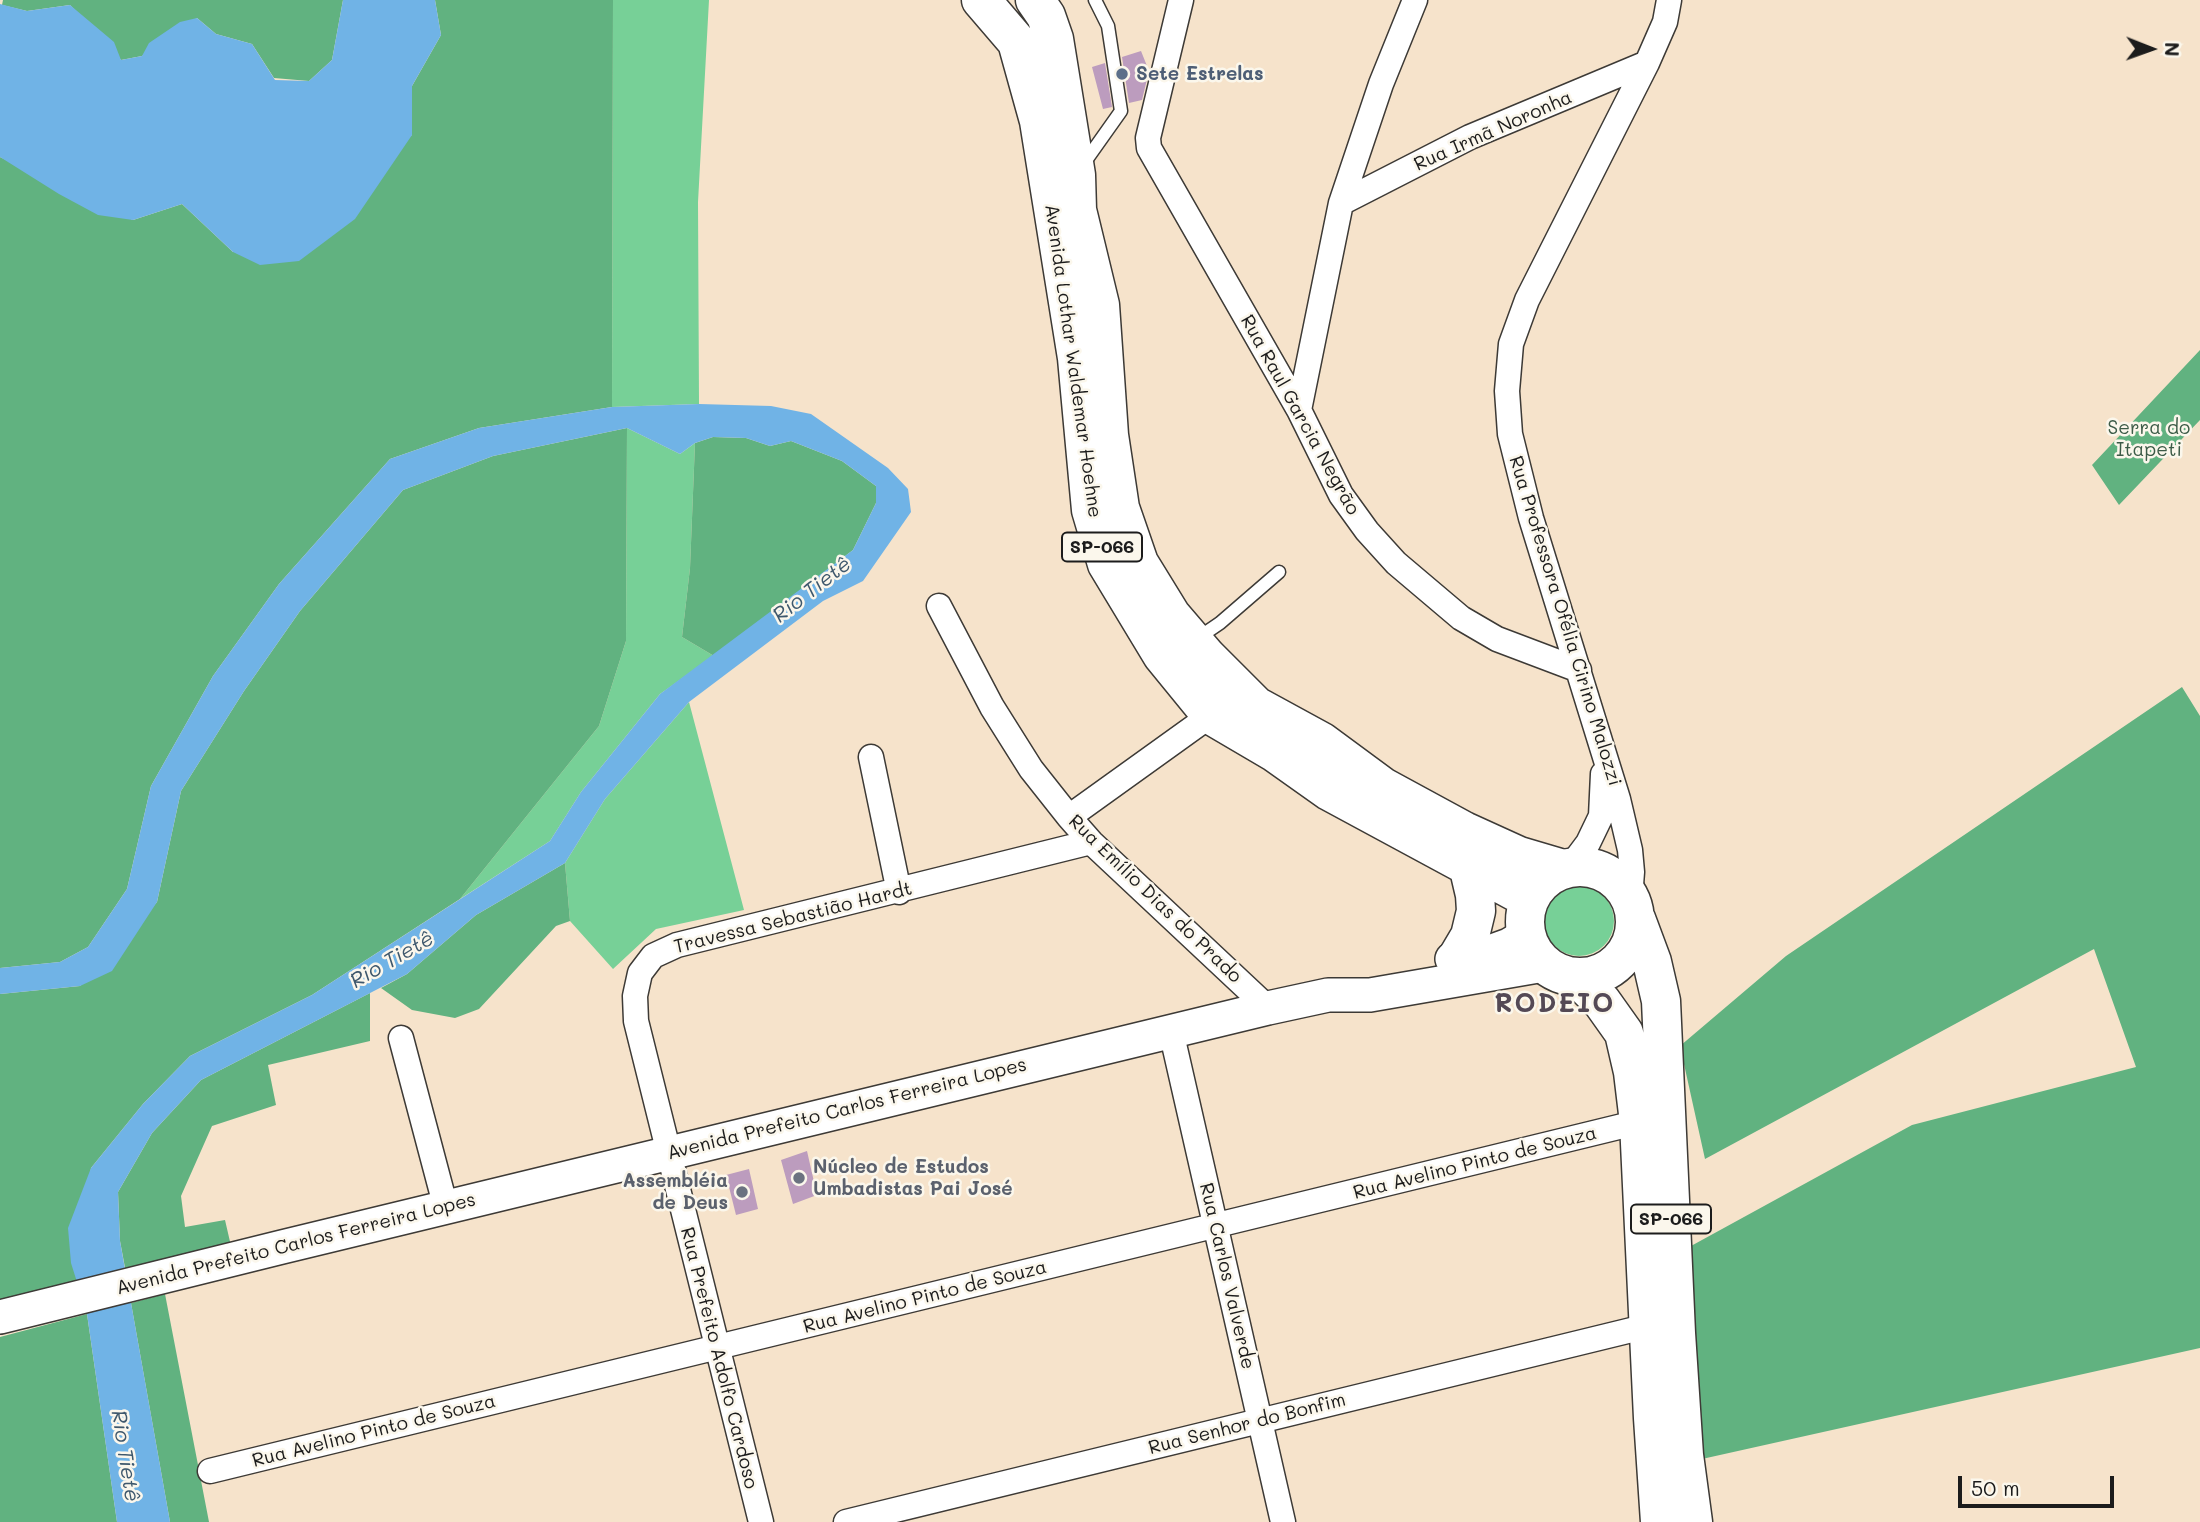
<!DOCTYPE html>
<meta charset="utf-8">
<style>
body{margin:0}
#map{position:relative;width:2200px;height:1522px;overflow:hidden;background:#f6e3cb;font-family:Mali,sans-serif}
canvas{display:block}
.north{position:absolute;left:2116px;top:14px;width:70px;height:70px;-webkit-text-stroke:5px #fbf7ec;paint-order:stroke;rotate:91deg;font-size:19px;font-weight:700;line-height:28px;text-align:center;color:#1c1c1c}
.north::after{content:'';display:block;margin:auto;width:24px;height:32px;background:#1c1c1c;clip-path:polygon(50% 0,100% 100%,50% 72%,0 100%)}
.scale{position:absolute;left:1958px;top:1476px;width:156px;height:32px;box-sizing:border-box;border:4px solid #1c1c1c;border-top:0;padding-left:9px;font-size:21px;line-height:24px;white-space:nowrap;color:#1c1c1c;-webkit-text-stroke:5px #fbf7ec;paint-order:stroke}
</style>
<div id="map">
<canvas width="2200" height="1522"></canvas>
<div class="north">N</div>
<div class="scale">50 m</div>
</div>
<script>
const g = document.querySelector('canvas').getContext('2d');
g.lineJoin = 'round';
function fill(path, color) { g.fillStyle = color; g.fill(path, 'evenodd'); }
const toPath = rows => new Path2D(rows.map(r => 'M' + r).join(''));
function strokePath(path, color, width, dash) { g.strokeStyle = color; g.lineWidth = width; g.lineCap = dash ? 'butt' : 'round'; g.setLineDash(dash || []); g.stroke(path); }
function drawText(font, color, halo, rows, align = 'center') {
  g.font = font + ' Mali,sans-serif'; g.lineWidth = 5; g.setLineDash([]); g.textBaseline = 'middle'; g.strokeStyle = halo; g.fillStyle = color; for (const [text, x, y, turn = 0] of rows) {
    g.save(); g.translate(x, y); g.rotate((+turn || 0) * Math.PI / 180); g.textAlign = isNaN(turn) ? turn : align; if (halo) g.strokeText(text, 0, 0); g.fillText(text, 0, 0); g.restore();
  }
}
const green = toPath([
 [613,0,709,0,698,202,699,404,612,407],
 [627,428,680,454,695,443,690,568,682,637,714,656,660,694,581,792,550,841,460,899,599,726,626,641],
 [689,702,744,910,656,929,613,969,570,921,565,863,605,799],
 '1544 921a35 35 0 1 1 70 0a35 35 0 1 1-70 0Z'
]);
const forest = toPath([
 [3,0,343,0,332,60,309,81,274,78,252,44,216,34,197,18,142,56,121,60,70,5,27,11,2,5],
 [435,0,613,0,612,407,479,428,390,459,279,584,213,676,151,786,127,889,88,947,60,962,0,968,0,157,133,220,182,204,233,252,412,135,412,86,441,35],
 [2200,350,2200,420,2119,505,2092,465],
 [627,428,626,641,599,726,460,899,312,995,190,1056,143,1104,91,1168,78,1285,0,1303,0,994,80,986,157,902,181,791,244,691,300,611,403,490,493,456],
 [713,437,746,438,770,446,791,441,842,461,876,486,876,503,853,550,714,656,682,637,690,568,695,443],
 [2182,687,2200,716,2200,1348,1693,1461,1691,1246,1912,1125,2136,1067,2094,949,1705,1159,1680,1046,1786,956],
 [565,863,570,921,556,926,479,1009,455,1018,412,1010,381,988,407,974,476,915],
 [370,993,370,1041,268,1065,276,1105,212,1126,181,1196,185,1227,225,1220,231,1246,126,1273,120,1241,118,1192,152,1133,201,1080],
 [165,1294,209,1522,170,1522,131,1303],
 [87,1314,117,1522,0,1522,0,1337]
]);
const water = toPath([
 [343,0,435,0,441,35,412,86,412,135,355,219,299,261,260,265,233,252,182,204,133,220,98,215,59,194,0,157,0,4,27,11,70,5,114,42,121,60,142,56,149,43,180,22,197,18,216,34,252,44,275,80,309,81,332,60],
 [699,404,771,406,811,414,888,468,908,489,911,512,863,581,823,601,689,702,605,799,565,863,476,915,407,974,201,1080,152,1133,118,1192,120,1241,170,1522,117,1522,87,1314,71,1263,68,1228,91,1168,143,1104,190,1056,312,995,550,841,581,792,660,694,853,550,876,503,876,486,842,461,791,441,770,446,746,438,713,437,695,443,680,454,627,428,493,456,403,490,300,611,244,691,181,791,157,902,112,971,80,986,0,994,0,968,60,962,88,947,127,889,151,786,213,676,279,584,390,459,479,428,612,407]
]);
const building = toPath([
 [1141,51,1149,71,1142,100,1129,103,1122,57],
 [1105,63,1112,107,1103,109,1092,67],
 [807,1151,817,1195,793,1204,781,1160],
 [749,1169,758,1209,736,1215,726,1175]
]);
const lane = toPath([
 [1082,166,1121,111,1108,26,1095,0],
 [1198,638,1220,623,1279,572]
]);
const street = toPath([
 [1181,0,1148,138,1149,148,1299,410,1341,495,1367,531,1396,563,1461,618,1497,639,1579,670],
 [1341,203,1470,137,1647,63],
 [1299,410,1341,203,1381,84,1415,0],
 [939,606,992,707,1031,769,1069,817,1091,842,1268,1008],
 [871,757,899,892],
 [1069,817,1211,715],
 [1570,867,1588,843,1601,816,1603,774],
 [1630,898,1632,872,1630,850,1618,799,1531,518,1510,434,1507,391,1511,344,1527,300,1647,63,1665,22,1669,0],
 [1171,1031,1283,1522],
 [401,1038,446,1208],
 [210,1471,1639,1122],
 [761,1522,636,1021,635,996,640,973,653,956,677,945,1091,842],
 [846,1522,1648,1326]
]);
const secondary = toPath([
 [1452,959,1487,953,1509,945,1526,935],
 [0,1317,282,1247,1268,1008,1328,995,1370,995,1544,965]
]);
const primary = toPath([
 [981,0,1017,42,1039,121,1077,358,1091,510,1107,564,1162,655,1211,715,1274,752,1329,791,1529,899],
 [1035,0,1046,16,1054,39,1076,175,1077,210,1100,305,1109,435,1120,508,1139,563,1171,615,1207,657,1256,706,1322,742,1383,787,1464,831,1519,856,1563,869],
 '1525 922a55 55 0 1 1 110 0a55 55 0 1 1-110 0Z',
 [1636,919,1652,962,1661,1001,1676,1333,1684,1455,1693,1522],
 [1457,958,1470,936,1476,911,1475,895,1468,865],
 [1578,978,1602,1002,1624,1033,1633,1072,1639,1122,1653,1418,1660,1522]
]);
const markers = [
 [1122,74,7,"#5c6f8a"],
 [799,1178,7,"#6b7280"],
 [742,1192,7,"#6b7280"]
];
const shields = [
 [1102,547,80],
 [1671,1219,80]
];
const shieldNames = [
 ["SP-066",1102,547],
 ["SP-066",1671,1219]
];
const serviceNames = [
 ["Sete Estrelas",1136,74]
];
const streetNames = [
 ["Rua Irmã Noronha",1493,131,-24],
 ["Avenida Lothar Waldemar Hoehne",1073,361,82],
 ["Rua Raul Garcia Negrão",1300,415,61],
 ["Rua Professora Ofélia Cirino Malozzi",1565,621,73],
 ["Rua Emílio Dias do Prado",1155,899,44],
 ["Travessa Sebastião Hardt",793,918,-14],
 ["Avenida Prefeito Carlos Ferreira Lopes",847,1109,-14],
 ["Rua Avelino Pinto de Souza",1475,1163,-14],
 ["Avenida Prefeito Carlos Ferreira Lopes",296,1244,-14],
 ["Rua Carlos Valverde",1227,1276,77],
 ["Rua Avelino Pinto de Souza",925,1297,-14],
 ["Rua Prefeito Adolfo Cardoso",719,1358,76],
 ["Rua Senhor do Bonfim",1247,1424,-14],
 ["Rua Avelino Pinto de Souza",374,1431,-14]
];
const parkNames = [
 ["Serra do",2149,428],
 ["Itapeti",2149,450]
];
const worshipNames = [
 ["Núcleo de Estudos",813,1167],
 ["Umbadistas Pai José",813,1189],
 ["Assembléia",728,1181,"right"],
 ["de Deus",728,1203,"right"]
];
const waterNames = [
 ["Rio Tietê",812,590,-38],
 ["Rio Tietê",392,960,-30],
 ["Rio Tietê",125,1456,81]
];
const districtNames = [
 ["RODEIO",1555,1004]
];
fill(green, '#77d097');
fill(forest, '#61b280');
fill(water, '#70b3e6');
fill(building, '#bc9cbe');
strokePath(lane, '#3d3a36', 15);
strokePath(street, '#3d3a36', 27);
strokePath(secondary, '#3d3a36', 36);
strokePath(primary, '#3d3a36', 41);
strokePath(lane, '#fff', 12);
strokePath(street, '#fff', 24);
strokePath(secondary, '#fff', 33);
strokePath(primary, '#fff', 38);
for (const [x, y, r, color] of markers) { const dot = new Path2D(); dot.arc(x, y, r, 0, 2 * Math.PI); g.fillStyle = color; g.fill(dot); strokePath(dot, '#fbf7ec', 2.5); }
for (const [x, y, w] of shields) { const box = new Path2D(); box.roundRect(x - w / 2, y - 14.5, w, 29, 5); g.fillStyle = '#fbf7ec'; g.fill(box); strokePath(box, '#1c1c1c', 2); }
drawText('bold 18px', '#1c1c1c', null, shieldNames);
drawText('bold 19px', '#4e5e75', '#fbf7ec', serviceNames, 'left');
drawText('19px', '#1c1c1c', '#fbf7ec', streetNames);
drawText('19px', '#3c5b47', '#fbf7ec', parkNames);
drawText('bold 19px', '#5b616d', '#fbf7ec', worshipNames, 'left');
drawText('italic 21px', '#3e586d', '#fbf7ec', waterNames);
g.letterSpacing = '2px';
drawText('bold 26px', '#544955', '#fbf7ec', districtNames);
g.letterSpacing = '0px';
</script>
